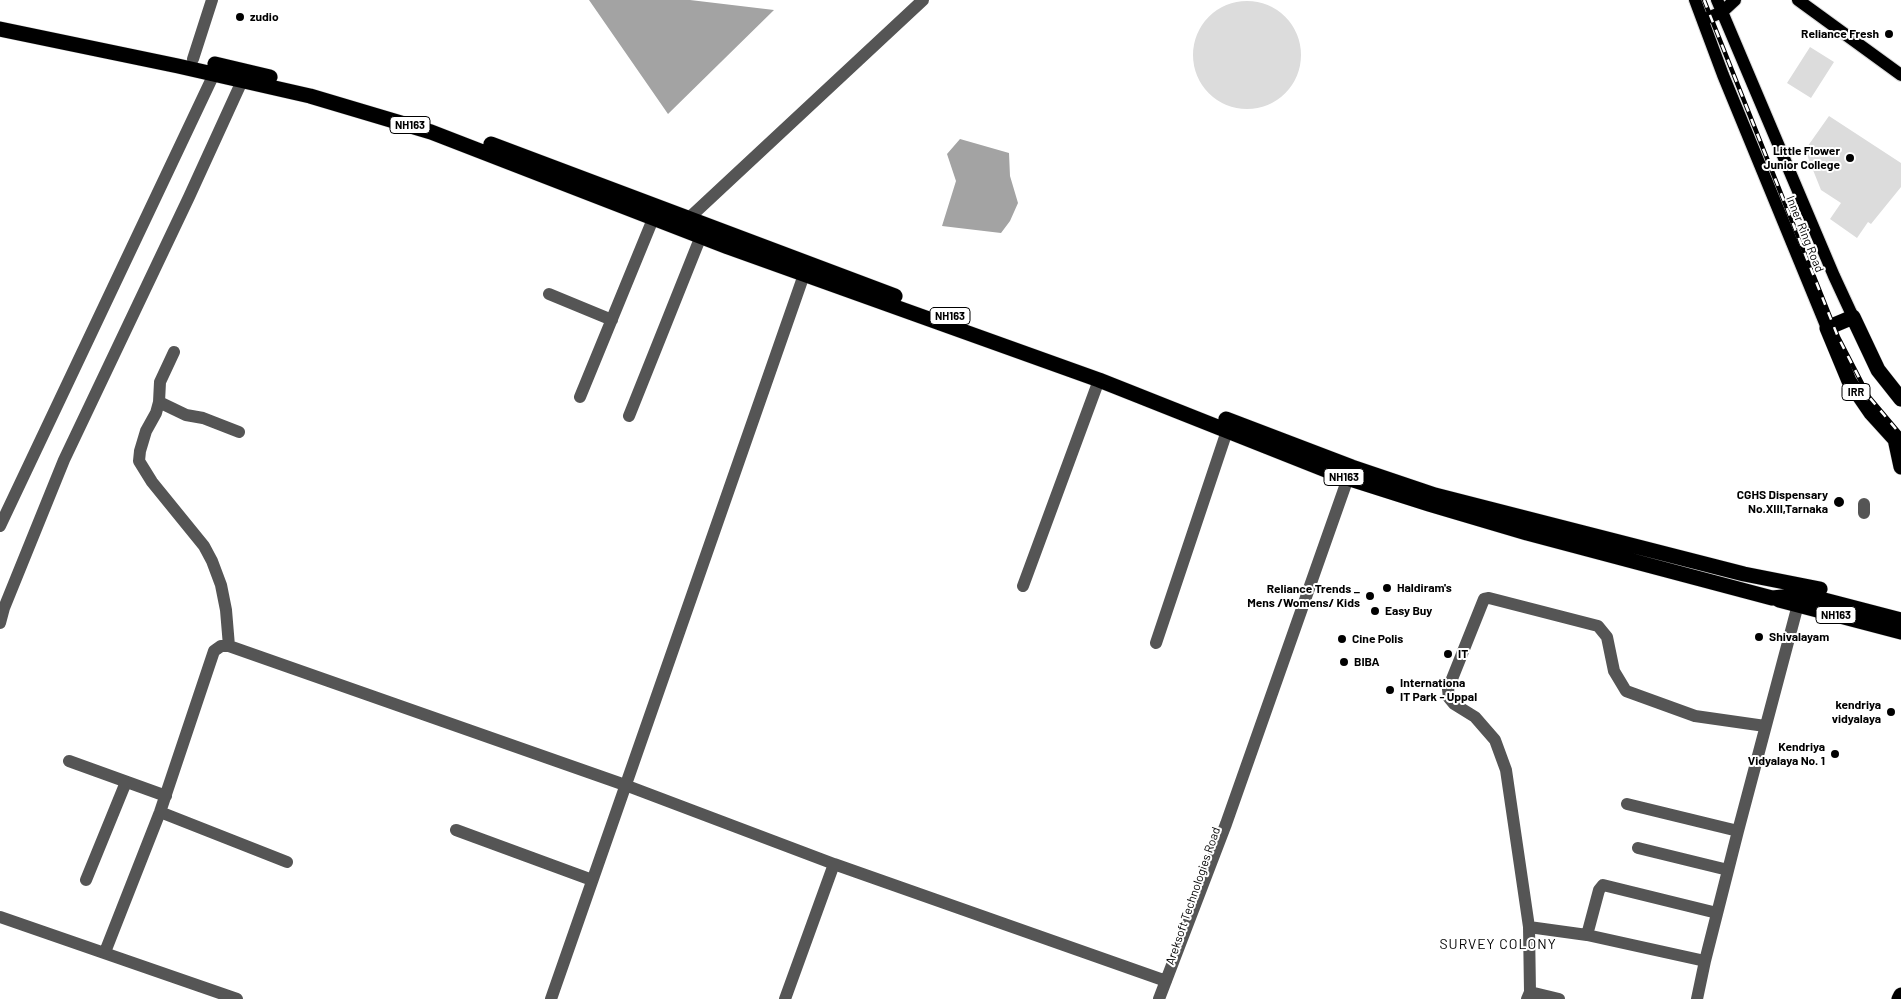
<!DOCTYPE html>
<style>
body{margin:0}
canvas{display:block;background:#fff}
</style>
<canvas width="1901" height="999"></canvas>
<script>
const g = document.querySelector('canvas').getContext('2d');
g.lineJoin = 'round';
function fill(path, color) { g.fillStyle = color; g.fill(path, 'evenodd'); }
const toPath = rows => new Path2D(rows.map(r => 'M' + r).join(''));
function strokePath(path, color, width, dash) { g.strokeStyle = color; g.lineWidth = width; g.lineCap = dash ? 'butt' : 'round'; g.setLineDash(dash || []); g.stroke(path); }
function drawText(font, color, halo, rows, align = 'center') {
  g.font = font + ' Barlow,sans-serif'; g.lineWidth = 4; g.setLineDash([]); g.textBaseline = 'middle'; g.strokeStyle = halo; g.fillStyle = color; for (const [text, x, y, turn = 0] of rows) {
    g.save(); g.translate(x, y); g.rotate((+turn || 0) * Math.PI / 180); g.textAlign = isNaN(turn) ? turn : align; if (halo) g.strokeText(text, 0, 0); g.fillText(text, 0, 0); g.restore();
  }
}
const green = toPath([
 '1193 55a54 54 0 1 1 108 0a54 54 0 1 1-108 0Z',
 [1810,47,1834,62,1811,98,1787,83],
 [1829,116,1901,163,1901,187,1871,224,1868,222,1857,238,1830,219,1841,203,1821,190,1805,150]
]);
const water = toPath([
 [589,0,690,0,774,10,668,114],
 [960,139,1009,153,1010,176,1018,203,1010,221,1001,233,942,226,956,181,947,154]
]);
const minor = toPath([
 [193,59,212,0],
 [688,219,923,0],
 [549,294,612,320],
 [174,352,160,382,159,402,156,413,146,431,140,451,139,461,152,482,204,546,212,561,221,585,226,610,229,646],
 [580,397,653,219],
 [159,402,186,415,203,418,239,432],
 [629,416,701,236],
 [1864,504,1864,513],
 [0,526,214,74],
 [1023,586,1099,380],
 [0,623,4,608,64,460,189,197,242,81],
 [1156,643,1227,431],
 [69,761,166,796],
 [1627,804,1738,831],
 [160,812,287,862],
 [456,830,592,880],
 [1638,848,1728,870],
 [86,880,126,782],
 [0,917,237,999],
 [1529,927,1587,935,1705,961],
 [1587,935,1599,890,1603,885,1717,913],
 [105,952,160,812,214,651,221,646,229,646,625,785,834,864,1166,981],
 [1530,992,1559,999],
 [551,999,807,266],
 [785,999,834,864],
 [1159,999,1226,824,1348,478],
 [1527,999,1530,992,1529,927,1506,770,1495,740,1475,717,1454,704,1449,698,1448,689,1484,599,1489,598,1598,626,1607,637,1614,671,1626,691,1695,716,1765,726],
 [1697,999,1705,961,1738,831,1800,597]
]);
const major = toPath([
 [1695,0,1723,75,1827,328],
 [1717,0,1834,276,1853,317],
 [1798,0,1901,75],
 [1703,20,1722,12,1735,0]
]);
const highway = toPath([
 [0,29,178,66,310,96,431,132,728,247,1099,380,1341,476,1429,504,1527,533,1772,598,1805,595,1901,620],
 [215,64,270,77],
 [491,144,895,296],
 [1901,399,1878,370,1853,317,1827,328,1849,381,1871,413,1901,446],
 [1226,419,1352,467,1435,495,1744,574,1820,589],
 [1895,439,1901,467],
 [1779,600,1901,632],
 [1899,999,1901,995]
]);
const rail = toPath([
 [1704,0,1838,337,1869,397,1901,435]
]);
const markers = [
 [240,17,5,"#000"],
 [1889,34,5,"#000"],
 [1850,158,5,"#000"],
 [1839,502,6,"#000"],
 [1387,588,5,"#000"],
 [1370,596,5,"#000"],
 [1375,611,5,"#000"],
 [1759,637,5,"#000"],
 [1342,639,5,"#000"],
 [1448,654,5,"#000"],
 [1344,662,5,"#000"],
 [1390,690,5,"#000"],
 [1891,712,5,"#000"],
 [1835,754,5,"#000"]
];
const shields = [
 [410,125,40],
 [950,316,40],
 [1856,392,28],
 [1344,477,40],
 [1836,615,40]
];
const shieldNames = [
 ["NH163",410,125],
 ["NH163",950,316],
 ["IRR",1856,392],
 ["NH163",1344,477],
 ["NH163",1836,615]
];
const poiNames = [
 ["zudio",250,17],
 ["Reliance Fresh",1879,34,"right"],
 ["Little Flower",1840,151,"right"],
 ["Junior College",1840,165,"right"],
 ["CGHS Dispensary",1828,495,"right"],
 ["No.XIII,Tarnaka",1828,509,"right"],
 ["Haldiram's",1397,588],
 ["Reliance Trends _",1360,589,"right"],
 ["Mens /Womens/ Kids",1360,603,"right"],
 ["Easy Buy",1385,611],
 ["Shivalayam",1769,637],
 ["Cine Polis",1352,639],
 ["IT",1458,654],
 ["BIBA",1354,662],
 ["Internationa",1400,683],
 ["IT Park - Uppal",1400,697],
 ["kendriya",1881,705,"right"],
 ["vidyalaya",1881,719,"right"],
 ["Kendriya",1825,747,"right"],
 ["Vidyalaya No. 1",1825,761,"right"]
];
const streetNames = [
 ["Inner Ring Road",1805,234,68],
 ["Areksoft Technologies Road",1193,896,-71]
];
const neighbourhoodNames = [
 ["SURVEY COLONY",1498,944]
];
fill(green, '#dcdcdc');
fill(water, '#a3a3a3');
strokePath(major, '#dbdbdb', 14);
strokePath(highway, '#dbdbdb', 16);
strokePath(minor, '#555', 12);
strokePath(major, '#000', 12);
strokePath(highway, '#000', 15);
strokePath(rail, '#000', 4.5);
strokePath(rail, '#fff', 2.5, [8]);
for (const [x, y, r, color] of markers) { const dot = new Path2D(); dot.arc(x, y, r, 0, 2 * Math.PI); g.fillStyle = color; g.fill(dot); strokePath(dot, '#fff', 2); }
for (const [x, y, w] of shields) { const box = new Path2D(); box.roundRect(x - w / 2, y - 8.5, w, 17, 4); g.fillStyle = '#fff'; g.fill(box); strokePath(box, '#000', 1); }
drawText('bold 11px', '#000', null, shieldNames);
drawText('bold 12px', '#000', '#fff', poiNames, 'left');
drawText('12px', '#000', '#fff', streetNames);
g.letterSpacing = '1px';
drawText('14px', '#000', '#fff', neighbourhoodNames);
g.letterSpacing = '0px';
</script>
